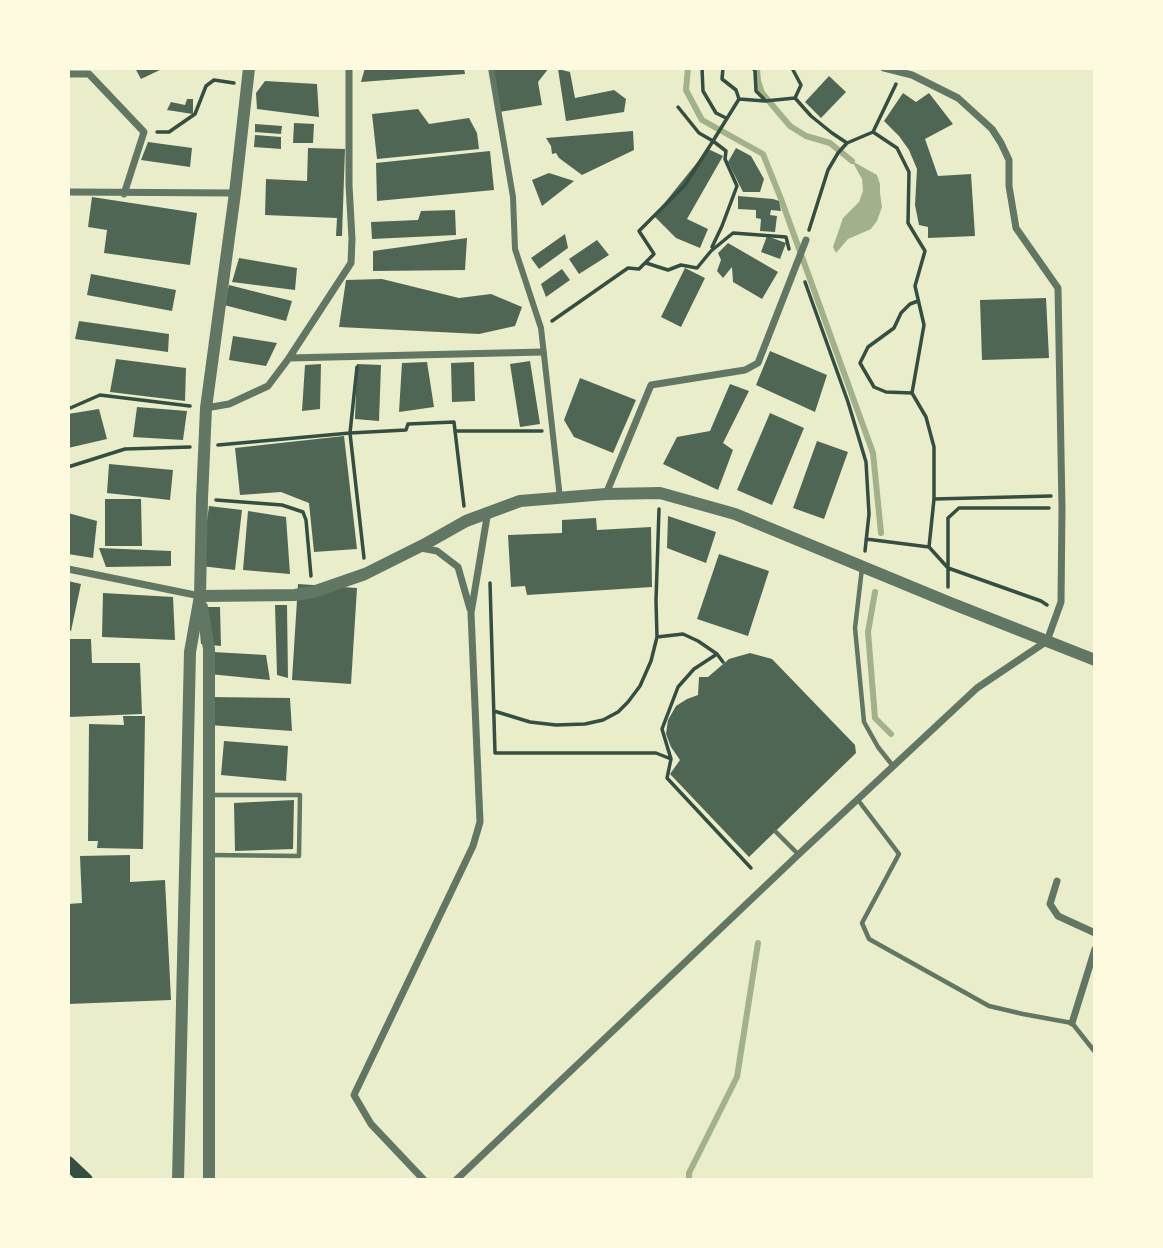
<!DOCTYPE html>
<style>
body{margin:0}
#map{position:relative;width:1163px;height:1248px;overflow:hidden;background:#e9edc9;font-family:"Roboto Condensed",sans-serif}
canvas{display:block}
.frame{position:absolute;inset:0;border:70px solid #fefae0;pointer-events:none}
</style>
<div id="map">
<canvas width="1163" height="1248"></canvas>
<div class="frame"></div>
</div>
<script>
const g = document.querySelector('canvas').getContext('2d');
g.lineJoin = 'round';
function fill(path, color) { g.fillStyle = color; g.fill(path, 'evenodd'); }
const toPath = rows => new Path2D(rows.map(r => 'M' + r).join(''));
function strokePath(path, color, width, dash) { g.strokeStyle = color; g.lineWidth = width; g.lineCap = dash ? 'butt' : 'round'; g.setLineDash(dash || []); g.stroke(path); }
const water = toPath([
 [852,161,877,175,880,184,880,193,882,207,877,221,871,229,848,239,836,253,833,247,843,218,859,202,863,191,862,179]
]);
const stream = toPath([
 [688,68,686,90,702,120,763,154,781,199,873,453,881,533],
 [757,68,758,81,762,93,790,126,806,136,830,143,852,161],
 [875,592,868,632,875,718,891,734],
 [689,1180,689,1173,737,1077,758,943]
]);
const building = toPath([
 [135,68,164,68,141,79],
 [365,68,464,68,465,74,361,82],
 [491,68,549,68,538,82,542,105,499,112],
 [558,69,570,72,575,98,614,90,626,99,624,112,566,121],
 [829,76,846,92,821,118,805,102],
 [265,81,317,84,319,117,257,109,256,93],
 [903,93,916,102,929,93,953,124,925,139,938,176,971,174,975,236,928,238,928,227,919,225,915,205,917,169,909,150,899,136,884,121],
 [187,99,193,99,193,114,167,110,171,102,185,105],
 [418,109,429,124,469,118,477,133,479,149,377,159,372,114],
 [294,123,314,124,313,143,293,143],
 [255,124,282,126,281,134,255,132],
 [633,131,634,150,582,175,559,158,556,153,552,154,551,146,546,138],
 [255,135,281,137,281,149,254,147],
 [148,142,192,148,190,167,141,160],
 [308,148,345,149,342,236,336,236,337,218,265,215,266,179,307,181],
 [736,148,751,156,764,179,760,192,743,192,728,162],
 [708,149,723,156,687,219,708,229,700,248,676,238,654,216],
 [490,151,494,190,377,201,376,163],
 [549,173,574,181,542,206,532,180],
 [738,196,773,199,779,201,781,211,771,210,770,215,777,216,775,232,760,231,761,219,756,218,756,210,738,209],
 [92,197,197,213,190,265,104,253,107,230,88,227],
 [455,210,456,235,372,239,371,222,418,220,421,211],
 [565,234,568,248,539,269,531,258],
 [767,236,786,243,780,259,761,252],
 [467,238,465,270,373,271,373,251],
 [597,240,609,255,579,274,569,259],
 [728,243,778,272,762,299,733,282,732,267,723,278,717,271,721,260,718,253],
 [239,258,297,268,295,290,232,282],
 [685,268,705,278,681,327,661,317],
 [562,269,570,280,546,297,541,284],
 [91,274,176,290,172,311,87,295],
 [382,279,459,298,491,294,522,307,515,326,479,334,339,327,346,280],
 [229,285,292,301,286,321,224,305],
 [1046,298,1049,358,982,360,980,300],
 [79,321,169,334,168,352,75,339],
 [233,336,277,343,266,366,229,360],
 [770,351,827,375,815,412,756,385],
 [116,359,186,368,185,401,110,392],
 [530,361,540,424,520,427,510,364],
 [427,362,434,407,399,412,402,363],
 [474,362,475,401,452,402,451,363],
 [321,364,320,409,302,411,305,365],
 [357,364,381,365,379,421,355,419],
 [580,378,636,400,613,453,574,437,564,420],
 [730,384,749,391,723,443,733,450,718,490,663,464,677,437,710,431],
 [137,407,187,411,183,440,133,437],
 [99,409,107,439,68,448,68,414],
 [770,413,804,428,772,505,737,490],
 [344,436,357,549,314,552,309,503,281,492,240,495,235,448],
 [817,441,848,452,824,519,793,508],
 [109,464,173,470,170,500,107,493],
 [105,499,141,499,142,546,105,546],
 [209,506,242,510,235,570,201,566],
 [248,511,286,517,290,574,243,570],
 [68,513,97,521,93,558,68,554],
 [668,516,716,532,706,563,667,548],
 [596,518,597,530,651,527,652,587,527,595,525,586,511,587,508,535,562,533,562,520],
 [99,548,171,551,171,566,106,567],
 [719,554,769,571,748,636,697,619],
 [68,581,81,584,71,631,68,630],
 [298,584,357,588,351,684,292,680],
 [103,593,173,597,175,640,102,637],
 [275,605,287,605,288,678,277,675],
 [198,607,220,607,221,646,201,644],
 [68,639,91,639,92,663,140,663,142,714,68,717],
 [213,652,266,655,270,680,209,674],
 [750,653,772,659,855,745,856,753,749,857,670,774,680,760,671,747,666,734,668,720,676,706,687,699,698,695,699,677,708,677,729,659],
 [209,697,290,698,292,731,209,725],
 [123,716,145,716,143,849,97,848,98,841,88,841,89,724,124,725],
 [224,741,288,746,286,781,221,775],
 [294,800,293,849,235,851,234,803],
 [130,855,130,882,165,880,171,1000,68,1004,68,904,82,903,80,856]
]);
const path = toPath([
 [702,68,703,91,716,113,726,118],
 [723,68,722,79,736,90,739,99,765,101,795,98],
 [753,68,755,71,756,91,764,99],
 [792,68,801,85,795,98,811,116,832,133,847,143,873,132,896,84],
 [157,132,169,132,195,114,206,86,214,80,234,83],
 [809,230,828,170,838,153,847,143],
 [712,247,722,226,737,186,725,159,726,151,713,141,739,99],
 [646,263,668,270,681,265,697,268,711,251,733,233,786,237,789,249],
 [805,282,848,402,866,462,869,514,865,551],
 [552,321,628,268,639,269,654,254,639,231,685,185,713,141,699,133,678,107],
 [357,367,350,433,364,558],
 [912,393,886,392,874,387,860,363,868,347,894,328,901,313,910,304,918,301],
 [68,409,100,395,190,406],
 [455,431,464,506],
 [218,445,350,433,406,430,408,424,454,422,455,431,542,431],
 [68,467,125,449,190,447],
 [934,499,1051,496],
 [216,500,282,505,303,512,306,520,311,576],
 [866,539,929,547,934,499,934,447,926,417,912,393,924,325,915,286,925,251,908,223,909,172,897,148,873,132],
 [929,547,948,568,1041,601,1047,605],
 [490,583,495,753,656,753,671,759],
 [948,587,948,518,959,508,1049,508],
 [657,637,683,634,698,641,717,654,723,662],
 [717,654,694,669,678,687,662,729,671,759,667,778,751,868],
 [494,711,530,722,556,725,585,724,603,720,618,712,628,702,640,686,651,661,657,637,656,601,659,509]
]);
const service = toPath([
 [862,568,855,628,864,722,878,747,893,766],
 [858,800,899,854,862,923,869,939,989,1006,1023,1014,1072,1023,1095,1052],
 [776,832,798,854],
 [210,855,299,856,300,795,212,795]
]);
const pedestrian = toPath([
 [491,68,513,197,515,249,541,328,560,498]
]);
const minor = toPath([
 [68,74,89,74,144,132,124,194],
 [68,192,235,193],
 [289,358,543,352],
 [206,408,229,404,268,386,289,358,351,263,352,239,349,185,349,68],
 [606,494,651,385,745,370,758,363,806,240],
 [421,548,437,551,458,567,470,609],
 [68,569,200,596],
 [1057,881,1050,904,1058,916,1095,933],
 [1072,1023,1095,949],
 [424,1180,371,1124,354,1095,473,846,480,822,471,613,488,511],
 [456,1180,799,854,977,688,1047,641,1061,602,1062,508,1058,288,1016,228,1009,186,1009,160,1001,143,992,129,958,98,912,75,884,68]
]);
const tertiary = toPath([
 [200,596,295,595,313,592,365,574,427,543,466,521,520,501,606,494,660,493,735,514,948,602,1095,660],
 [202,607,209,649,209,1180],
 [178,1180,190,652,200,596,202,499,206,408,235,193,249,68]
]);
const primary = toPath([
 [68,1163,86,1180]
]);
fill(water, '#a3b18a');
strokePath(stream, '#a3b18a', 6);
fill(building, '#4f6655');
strokePath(path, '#344e41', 3.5);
strokePath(service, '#617663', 4.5);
strokePath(pedestrian, '#617663', 6);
strokePath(minor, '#617663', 7);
strokePath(tertiary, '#617663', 12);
strokePath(primary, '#344e41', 14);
</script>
